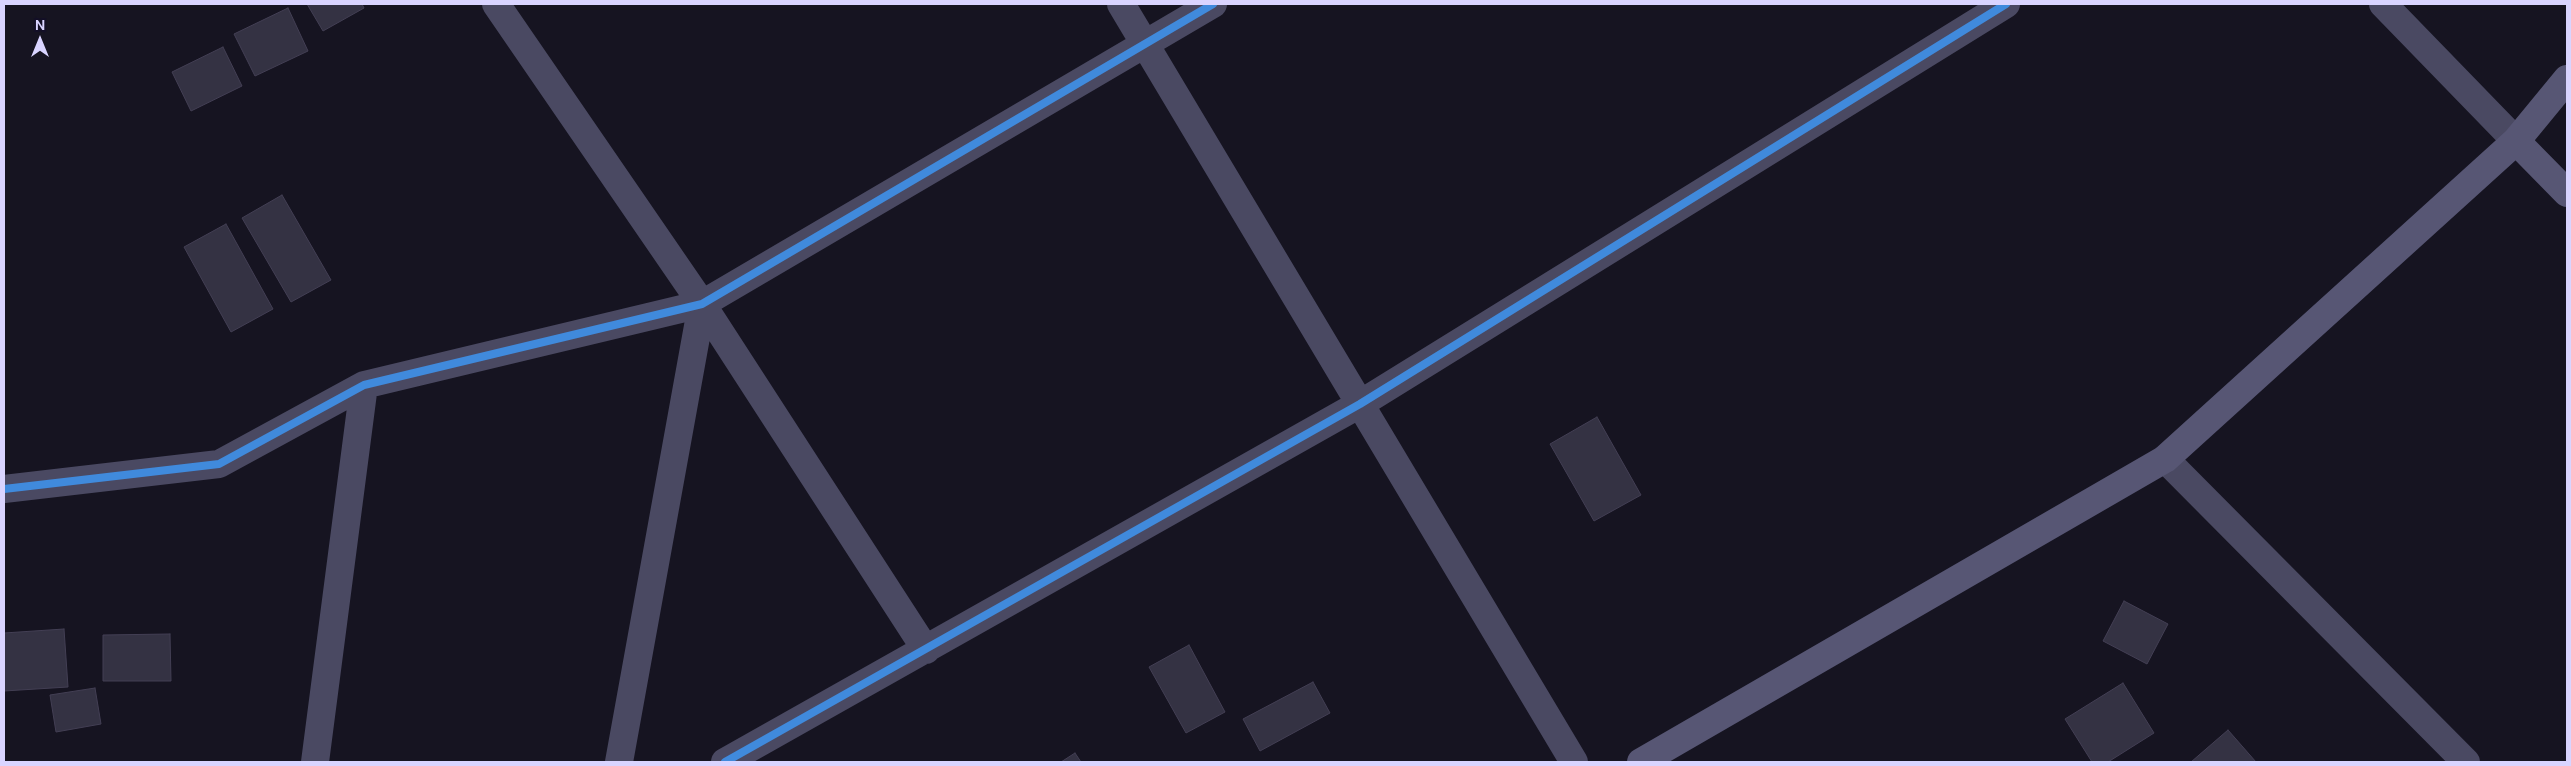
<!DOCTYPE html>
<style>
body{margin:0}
#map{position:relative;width:2571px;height:766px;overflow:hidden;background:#161421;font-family:"DM Sans",sans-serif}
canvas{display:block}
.frame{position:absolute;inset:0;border:5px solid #d9d4ff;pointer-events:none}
.north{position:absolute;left:15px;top:15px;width:50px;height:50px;-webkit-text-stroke:4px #130f26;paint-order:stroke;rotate:0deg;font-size:14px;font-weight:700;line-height:20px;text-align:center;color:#d9d4ff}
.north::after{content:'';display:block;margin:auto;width:18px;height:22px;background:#d9d4ff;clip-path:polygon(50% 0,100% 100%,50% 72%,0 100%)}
</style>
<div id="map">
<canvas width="2571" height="766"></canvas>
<div class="frame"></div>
<div class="north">N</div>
</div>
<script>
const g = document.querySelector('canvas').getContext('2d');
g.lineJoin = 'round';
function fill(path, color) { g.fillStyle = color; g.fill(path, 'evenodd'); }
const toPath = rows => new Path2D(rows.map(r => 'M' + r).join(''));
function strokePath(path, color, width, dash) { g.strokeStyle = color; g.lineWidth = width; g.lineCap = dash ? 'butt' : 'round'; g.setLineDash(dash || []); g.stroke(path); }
const building = toPath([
 [307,4,362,4,364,8,323,31,307,4],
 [288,8,308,51,255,76,234,34,288,8],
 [223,47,242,86,191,111,172,72,223,47],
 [282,195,331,280,291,302,242,218,282,195],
 [226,224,273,309,231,332,184,247,226,224],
 [1597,417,1641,495,1594,521,1550,444,1597,417],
 [2124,601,2168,624,2147,664,2103,641,2124,601],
 [64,629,68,687,4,691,4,633,64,629],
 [170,634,171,681,103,681,103,635,170,634],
 [1189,645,1225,712,1186,733,1149,667,1189,645],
 [1313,682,1330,713,1260,751,1243,719,1313,682],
 [2123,683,2154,733,2108,762,2092,762,2065,719,2123,683],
 [95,688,101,724,56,732,50,695,95,688],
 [2228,730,2256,762,2191,762,2228,730],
 [1075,753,1081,762,1061,762,1075,753]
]);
const street = toPath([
 [496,4,702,304,926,650],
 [1121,4,1574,762],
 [2383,4,2516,141],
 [2165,459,2466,762],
 [4,489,219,464,364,385,702,304,1213,4],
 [315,762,364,385],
 [619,762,702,304],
 [725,762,1360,404,2006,4]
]);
const secondary = toPath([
 [2516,141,2567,193],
 [1641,762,2165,459,2516,141,2567,79]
]);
const cycleway = toPath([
 [4,489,219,464,364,385,702,304,1213,4],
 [725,762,1360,404,2006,4]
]);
fill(building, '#343243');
strokePath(building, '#433f54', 1);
strokePath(street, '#4a4962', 28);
strokePath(secondary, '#575674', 28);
strokePath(cycleway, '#408adc', 8);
</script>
